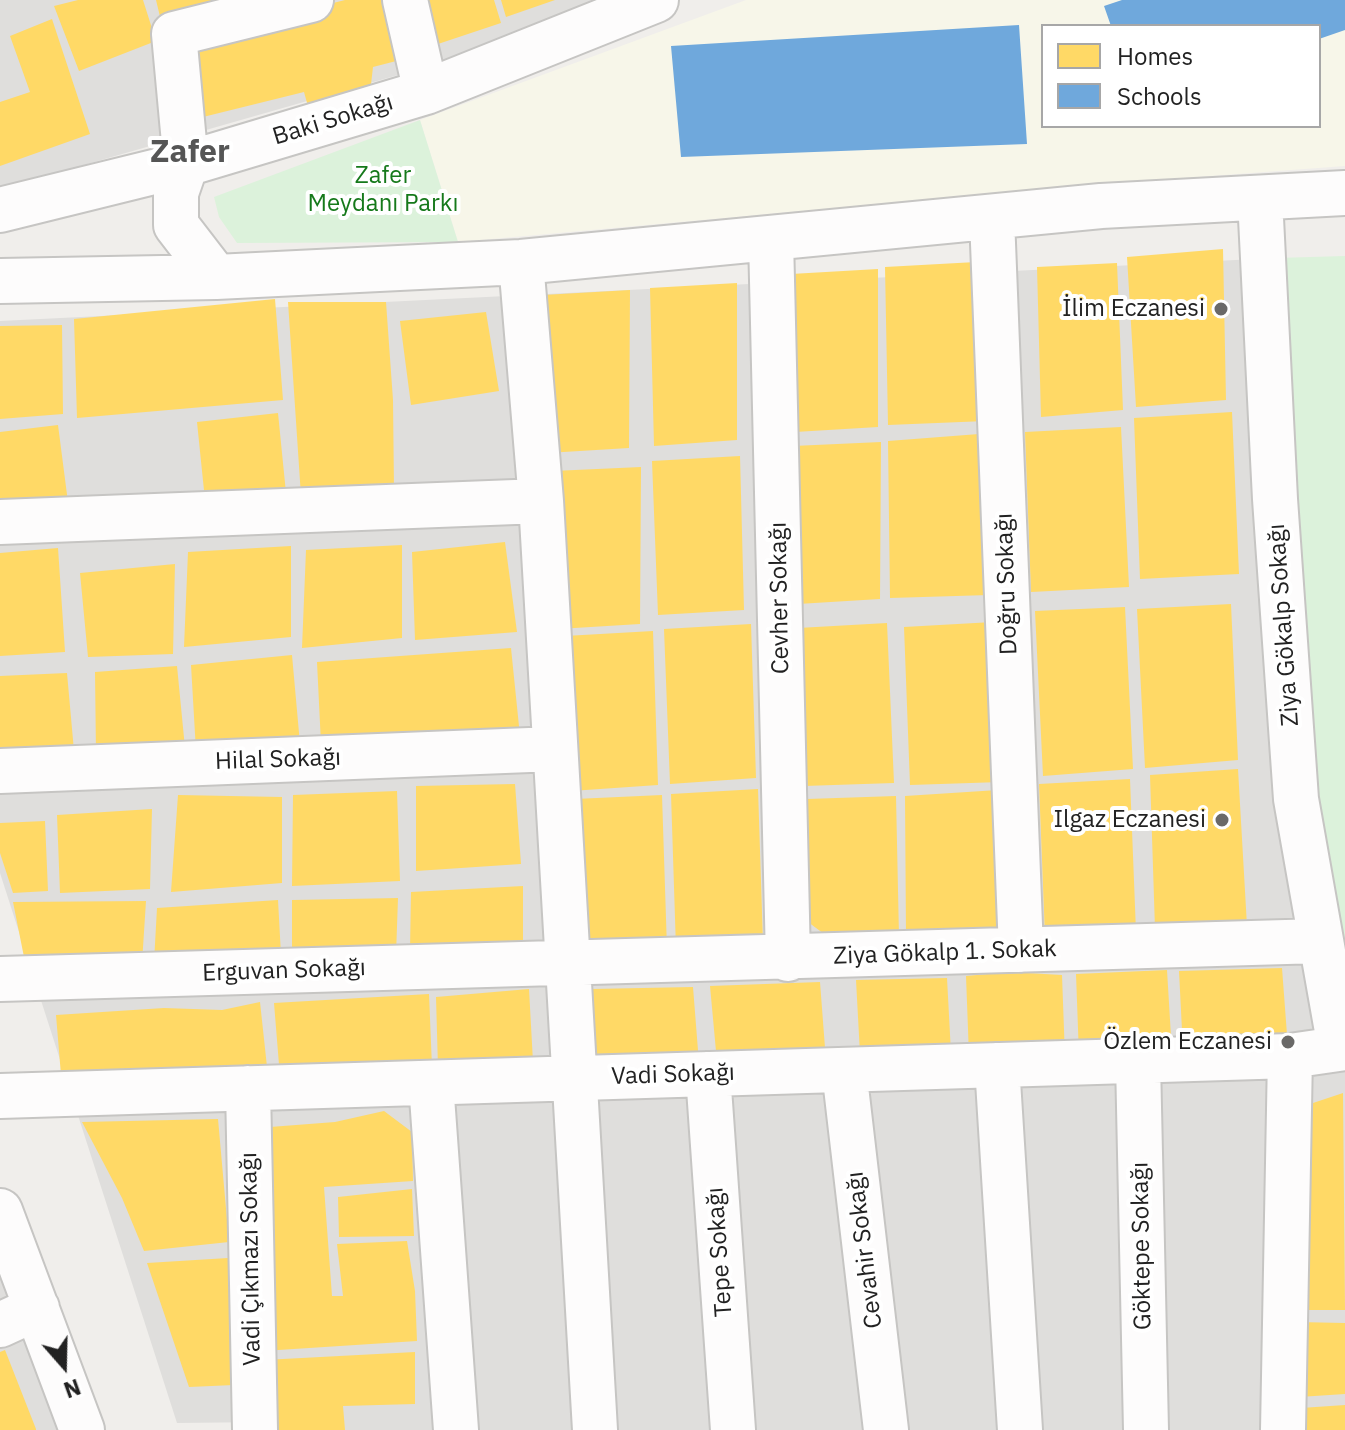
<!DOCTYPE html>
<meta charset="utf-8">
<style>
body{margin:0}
#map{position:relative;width:1345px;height:1430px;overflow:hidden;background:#f0eeeb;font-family:"IBM Plex Sans",sans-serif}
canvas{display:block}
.legend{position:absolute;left:1041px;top:24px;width:280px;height:104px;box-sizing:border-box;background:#fff;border:2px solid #a7a7a7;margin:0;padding:10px 14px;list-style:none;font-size:24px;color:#222}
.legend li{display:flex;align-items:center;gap:16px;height:40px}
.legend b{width:40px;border:2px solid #a7a7a7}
.north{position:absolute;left:24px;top:1326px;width:80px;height:80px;-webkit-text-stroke:6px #fff;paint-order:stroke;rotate:160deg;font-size:22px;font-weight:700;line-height:32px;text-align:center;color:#222}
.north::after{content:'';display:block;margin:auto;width:28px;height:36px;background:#222;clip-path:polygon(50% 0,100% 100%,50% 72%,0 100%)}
</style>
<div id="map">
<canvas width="1345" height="1430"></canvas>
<ul class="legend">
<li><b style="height:22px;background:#ffd966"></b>Homes</li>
<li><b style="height:22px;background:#6fa8dc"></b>Schools</li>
</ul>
<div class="north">N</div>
</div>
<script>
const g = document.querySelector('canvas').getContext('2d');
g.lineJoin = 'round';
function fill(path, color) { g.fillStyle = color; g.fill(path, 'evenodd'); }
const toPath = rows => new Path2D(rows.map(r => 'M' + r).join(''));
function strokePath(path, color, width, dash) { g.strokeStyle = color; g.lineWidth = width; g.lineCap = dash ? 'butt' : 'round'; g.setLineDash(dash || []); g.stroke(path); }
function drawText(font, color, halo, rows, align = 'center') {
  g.font = font + ' "IBM Plex Sans",sans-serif'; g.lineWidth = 8; g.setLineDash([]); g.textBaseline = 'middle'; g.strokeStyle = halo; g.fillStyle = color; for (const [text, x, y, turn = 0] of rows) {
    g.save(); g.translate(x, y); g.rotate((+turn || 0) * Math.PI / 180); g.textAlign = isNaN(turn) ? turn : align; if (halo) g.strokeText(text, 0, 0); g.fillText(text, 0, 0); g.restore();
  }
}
const residential = toPath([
 [0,0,624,0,398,75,0,189],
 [1276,258,1345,972,1345,1430,267,1430,266,1422,177,1423,0,873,0,321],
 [0,1244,66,1430,0,1430]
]);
const education = toPath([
 [746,0,1345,0,1345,166,1103,184,458,242,420,120],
 [1043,26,1319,26,1319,126,1043,126]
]);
const park = toPath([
 [420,120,458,242,237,243,219,217,214,197],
 [1345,256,1345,972,1316,798,1276,258]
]);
const homes = toPath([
 [78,0,143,0,156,41,79,71,54,6],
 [156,0,258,0,163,29],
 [345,0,392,0,404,59,373,67,370,93,309,110,304,92,203,117,188,40],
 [426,0,494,0,501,23,438,44],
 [501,0,555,0,506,17],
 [52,19,90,134,0,166,0,102,30,92,10,36],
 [1223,249,1226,400,1136,407,1127,257],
 [976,262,986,421,888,425,885,267],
 [1117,263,1123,410,1041,417,1037,267],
 [878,269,878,427,795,432,791,274],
 [737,283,737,440,654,446,650,288],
 [630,290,629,448,547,453,543,295],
 [275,299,283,400,77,418,74,319],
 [288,302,386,302,393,400,394,490,301,496],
 [486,312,499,391,411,405,400,321],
 [62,325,63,414,0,419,0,326],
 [1232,412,1239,574,1140,579,1134,418],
 [278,413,287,503,206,510,197,422],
 [58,425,69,510,0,519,0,432],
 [1121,427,1129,587,1031,592,1025,432],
 [979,434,989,595,890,598,888,441],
 [881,442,880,599,798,604,793,446],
 [740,456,744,610,658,615,652,461],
 [641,467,640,624,558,629,553,471],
 [505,542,517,632,415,640,412,552],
 [402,545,402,638,302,648,306,550],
 [291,546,291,637,184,647,188,552],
 [58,548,65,652,0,656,0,553],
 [175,564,173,654,88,657,80,573],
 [1231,604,1238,760,1145,768,1137,609],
 [1125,607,1133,769,1043,776,1035,611],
 [993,622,1001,782,910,785,904,627],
 [887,623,894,783,804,786,798,628],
 [751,624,756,778,670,784,664,629],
 [653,631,658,785,571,791,565,636],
 [511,648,520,736,321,744,317,662],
 [292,655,300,744,196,751,191,665],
 [177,666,185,748,96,754,95,672],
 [67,673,74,751,0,751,0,676],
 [1238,769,1247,926,1155,929,1150,775],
 [1130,779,1136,932,1045,936,1039,784],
 [515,784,521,864,416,871,416,786],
 [758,789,763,943,676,949,671,794],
 [998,790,1004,932,906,936,905,796],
 [397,791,400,881,292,886,293,795],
 [178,795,282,797,282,883,171,892],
 [662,795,667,949,580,955,575,799],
 [896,796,899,937,835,942,808,922,807,799],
 [152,809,150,889,60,893,57,815],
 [45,821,48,891,13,893,0,853,0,823],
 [523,886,523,948,410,950,411,892],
 [398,898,396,955,292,956,292,900],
 [278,900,281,955,154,962,157,908],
 [146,901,142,963,26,967,13,902],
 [1282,968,1288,1048,1183,1050,1179,971],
 [1167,970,1172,1053,1079,1056,1076,974],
 [1009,972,1062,975,1065,1057,969,1056,966,976],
 [947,978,951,1053,860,1054,856,980],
 [820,982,826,1061,717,1062,710,986],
 [693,987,699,1063,609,1066,582,1049,581,1018,592,989],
 [529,989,533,1062,438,1068,436,997],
 [429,994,432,1067,280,1077,274,1003],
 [260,1002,268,1076,62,1087,56,1015,164,1008,222,1010],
 [1343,1093,1345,1310,1295,1310,1292,1110],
 [384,1111,412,1132,413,1181,324,1187,332,1296,343,1296,337,1244,407,1241,415,1291,417,1341,263,1351,257,1128,335,1122],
 [218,1119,229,1242,144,1251,122,1198,82,1122],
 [412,1189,414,1236,339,1237,338,1197],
 [228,1258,234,1385,189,1387,147,1263],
 [1297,1322,1345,1323,1345,1394,1299,1397],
 [5,1350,36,1429,36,1430,0,1430,0,1352],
 [415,1352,415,1404,343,1406,345,1430,266,1430,264,1360],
 [1345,1405,1345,1430,1302,1430,1301,1408]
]);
const schools = toPath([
 [1122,0,1345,0,1345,30,1319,39,1319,26,1111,26,1104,6],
 [1019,25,1027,144,681,157,671,46]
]);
const minor = toPath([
 [405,0,426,92],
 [1260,198,1275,499,1296,799,1340,1048],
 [0,210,186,164,426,92,656,0],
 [992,218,1021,950],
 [771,238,788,959],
 [521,262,541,501,595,1430],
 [216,277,176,225,176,193,186,164,174,34,311,0],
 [0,281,216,277,521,262,1101,206,1345,193],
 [0,522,541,501],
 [0,771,555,749],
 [0,979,1321,941],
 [1138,1061,1146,1430],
 [997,1065,1020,1430],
 [844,1070,886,1430],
 [708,1074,733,1430],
 [431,1083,456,1430],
 [248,1088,255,1430],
 [0,1096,1290,1056,1345,1048],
 [0,1211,82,1430],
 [0,1325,37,1308],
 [1283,1430,1290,1056]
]);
const markers = [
 [1221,309,8,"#6a6968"],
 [1222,820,8,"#6a6968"],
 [1288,1042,8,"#6a6968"]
];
const streetNames = [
 ["Baki Sokağı",333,120,-17],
 ["Doğru Sokağı",1007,584,-92],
 ["Cevher Sokağı",780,598,-91],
 ["Ziya Gökalp Sokağı",1284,625,-94],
 ["Hilal Sokağı",278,760,-2],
 ["Ziya Gökalp 1. Sokak",945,953,-2],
 ["Erguvan Sokağı",284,971,-2],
 ["Vadi Sokağı",673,1075,-2],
 ["Göktepe Sokağı",1142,1246,-91],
 ["Cevahir Sokağı",865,1250,-97],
 ["Tepe Sokağı",720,1252,-94],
 ["Vadi Çıkmazı Sokağı",251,1259,-91]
];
const parkNames = [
 ["Zafer",383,176],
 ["Meydanı Parkı",383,204]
];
const poiNames = [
 ["İlim Eczanesi",1205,309],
 ["Ilgaz Eczanesi",1206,820],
 ["Özlem Eczanesi",1272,1042]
];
const districtNames = [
 ["Zafer",190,153]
];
fill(residential, '#dfdedc');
fill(education, '#f7f6e9');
fill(park, '#dcf2db');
fill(homes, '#ffd966');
fill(schools, '#6fa8dc');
strokePath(minor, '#c6c5c3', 48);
strokePath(minor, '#fdfcfc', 44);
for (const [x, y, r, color] of markers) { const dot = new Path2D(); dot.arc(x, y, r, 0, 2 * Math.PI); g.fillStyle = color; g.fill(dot); strokePath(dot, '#fff', 3); }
drawText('24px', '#222', '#fff', streetNames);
drawText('24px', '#16791b', '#fff', parkNames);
drawText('24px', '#222', '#fff', poiNames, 'right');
drawText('bold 32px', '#555', '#fff', districtNames);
</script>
